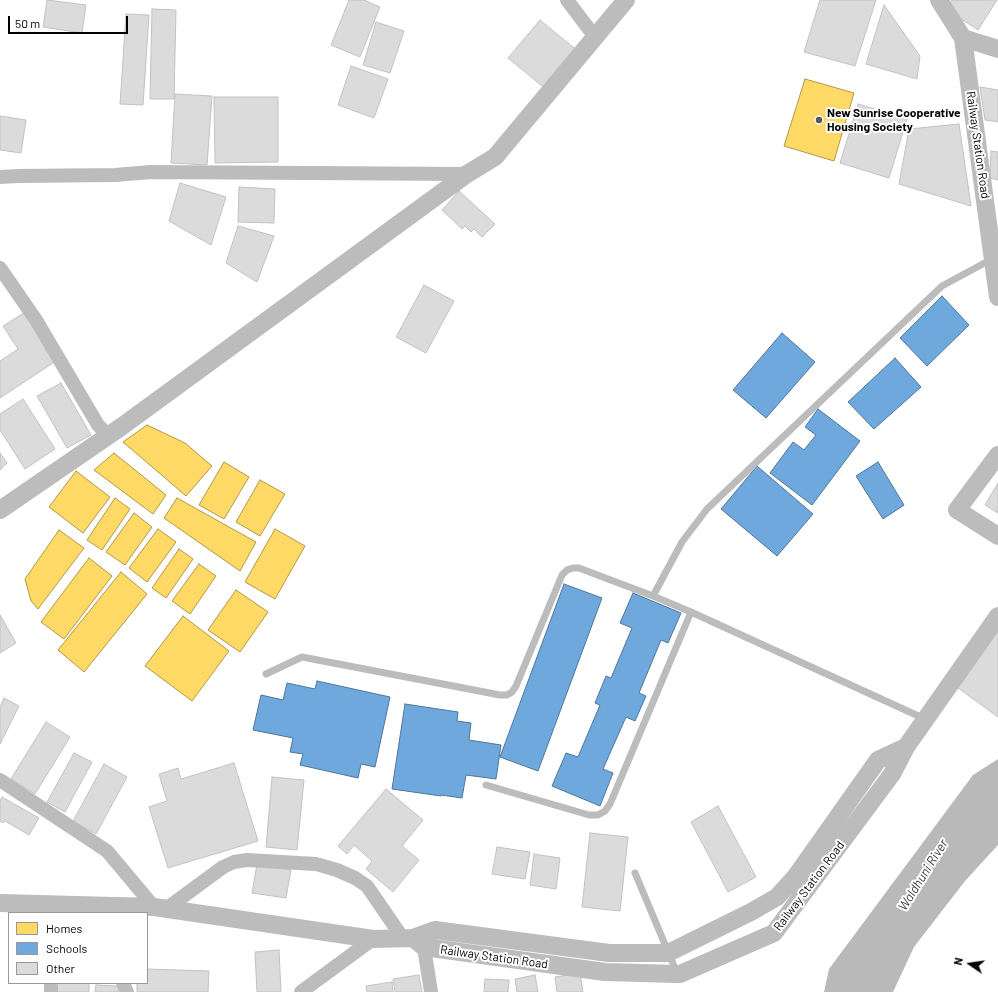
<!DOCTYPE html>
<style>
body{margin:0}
#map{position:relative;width:998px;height:992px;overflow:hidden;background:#fff;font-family:Barlow,sans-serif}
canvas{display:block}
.legend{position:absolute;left:8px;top:912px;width:140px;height:72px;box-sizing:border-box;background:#fff;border:1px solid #999;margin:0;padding:5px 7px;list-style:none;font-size:12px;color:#000}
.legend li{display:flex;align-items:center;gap:8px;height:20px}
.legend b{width:20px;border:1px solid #999}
.north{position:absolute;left:950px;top:944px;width:40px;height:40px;-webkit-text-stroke:3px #fff;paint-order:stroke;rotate:283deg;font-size:11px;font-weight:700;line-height:16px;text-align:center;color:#000}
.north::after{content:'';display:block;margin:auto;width:14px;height:18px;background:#000;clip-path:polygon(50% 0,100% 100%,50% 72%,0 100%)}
.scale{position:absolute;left:8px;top:16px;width:120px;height:18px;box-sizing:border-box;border:2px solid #000;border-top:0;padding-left:5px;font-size:12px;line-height:14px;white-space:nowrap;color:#000;-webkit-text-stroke:3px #fff;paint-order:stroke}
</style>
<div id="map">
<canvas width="998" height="992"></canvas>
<ul class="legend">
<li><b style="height:11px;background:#ffd966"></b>Homes</li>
<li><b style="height:11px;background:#6fa8dc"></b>Schools</li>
<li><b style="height:11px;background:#dbdbdb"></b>Other</li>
</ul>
<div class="north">N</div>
<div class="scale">50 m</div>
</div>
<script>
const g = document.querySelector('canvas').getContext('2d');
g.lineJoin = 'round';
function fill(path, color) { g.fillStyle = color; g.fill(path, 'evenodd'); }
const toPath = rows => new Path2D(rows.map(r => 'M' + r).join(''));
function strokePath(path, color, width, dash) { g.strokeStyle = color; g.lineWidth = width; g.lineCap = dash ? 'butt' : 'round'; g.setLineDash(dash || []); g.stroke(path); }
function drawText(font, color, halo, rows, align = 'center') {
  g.font = font + ' Barlow,sans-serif'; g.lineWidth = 4; g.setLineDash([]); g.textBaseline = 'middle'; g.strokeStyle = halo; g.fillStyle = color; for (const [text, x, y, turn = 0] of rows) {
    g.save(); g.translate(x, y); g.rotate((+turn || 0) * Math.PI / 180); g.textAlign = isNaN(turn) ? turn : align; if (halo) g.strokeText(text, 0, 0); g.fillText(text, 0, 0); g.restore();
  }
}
const water = toPath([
 [998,759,998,845,965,881,914,947,893,992,824,992,829,969,973,775]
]);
const homes = toPath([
 [805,79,854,93,834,161,784,146,805,79],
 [147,425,185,443,212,466,186,496,123,442,147,425],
 [114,453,166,495,153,514,94,470,114,453],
 [224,462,249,477,224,519,199,505,224,462],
 [76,471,110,497,83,533,49,507,76,471],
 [260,480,285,494,260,536,236,522,260,480],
 [115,498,130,509,102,550,87,540,115,498],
 [177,498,256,542,240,571,164,518,177,498],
 [134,513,152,527,125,565,106,552,134,513],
 [158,529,176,542,147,582,129,568,158,529],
 [275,529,305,546,275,599,245,582,275,529],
 [59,530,84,548,38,609,31,601,25,579,59,530],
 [179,549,193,559,166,598,152,588,179,549],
 [89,558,112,576,64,639,41,622,89,558],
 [199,564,216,576,190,614,172,601,199,564],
 [121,572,147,594,84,672,58,650,121,572],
 [236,590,268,612,240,652,208,630,236,590],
 [183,616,229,651,192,701,145,666,183,616]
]);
const schools = toPath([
 [942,296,969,325,927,366,900,338,942,296],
 [782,333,815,362,766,418,733,390,782,333],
 [895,358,921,387,874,429,848,402,895,358],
 [818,409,860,441,812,505,770,473,793,442,804,450,816,435,805,427,818,409],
 [878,462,904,505,883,519,856,476,878,462],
 [757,466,813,514,777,556,721,509,757,466],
 [564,584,602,598,538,771,500,757,564,584],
 [633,593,681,613,668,643,661,640,639,693,646,696,635,721,626,717,603,769,613,773,600,806,552,786,566,753,578,757,600,705,595,703,606,676,611,678,632,628,620,623,633,593],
 [317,681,390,697,375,767,361,764,358,778,300,765,303,754,290,752,293,738,253,730,261,695,283,700,287,683,315,689,317,681],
 [405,704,458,712,457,721,471,723,469,740,501,745,496,779,466,775,462,798,441,795,441,796,392,789,405,704]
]);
const building = toPath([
 [47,0,86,5,82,33,43,27,47,0],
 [349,0,364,0,380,7,360,57,331,45,349,0],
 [820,0,876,0,855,66,804,52,820,0],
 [952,0,997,0,978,30,946,9,952,0],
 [884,5,920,56,917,79,866,64,884,5],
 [152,9,176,10,174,99,150,99,152,9],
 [126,14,149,15,143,105,120,104,126,14],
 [540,20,579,52,547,90,508,58,540,20],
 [376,22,404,31,390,73,363,65,376,22],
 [351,66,388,79,374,118,338,105,351,66],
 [980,87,998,90,998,122,985,120,980,87],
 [175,94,212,96,207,165,171,163,175,94],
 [214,97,278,97,278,162,215,163,214,97],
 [858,104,907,119,889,178,840,163,858,104],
 [0,116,26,120,21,153,0,150,0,116],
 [959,124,971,206,899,184,909,129,959,124],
 [991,151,998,152,998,180,990,178,991,151],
 [180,183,226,197,211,245,169,221,180,183],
 [239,187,275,189,274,223,238,222,239,187],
 [459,191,495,224,482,237,474,229,471,232,465,226,462,229,442,210,459,191],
 [238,226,274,236,257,282,226,263,238,226],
 [424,285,454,301,426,353,396,337,424,285],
 [27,311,59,359,0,398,0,361,18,349,3,326,27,311],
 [61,383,91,435,67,448,37,396,61,383],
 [23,399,55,449,25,469,0,430,0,414,23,399],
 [0,453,7,463,0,470,0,453],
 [998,483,998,513,985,505,998,483],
 [0,615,16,643,0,653,0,615],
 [998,631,998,717,958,688,998,631],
 [4,698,19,706,0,744,0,707,4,698],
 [46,722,70,737,35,794,11,779,46,722],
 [74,753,92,762,65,812,47,802,74,753],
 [234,763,258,841,168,868,149,807,167,801,159,774,178,768,181,779,234,763],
 [104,764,127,777,96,834,73,821,104,764],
 [272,777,304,780,297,850,266,847,272,777],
 [386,789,423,820,402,846,419,860,393,892,366,869,372,861,354,845,347,854,338,846,386,789],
 [2,797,39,818,29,835,5,821,3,823,0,821,0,801,2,797],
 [718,806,756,877,728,892,691,822,718,806],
 [590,833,628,837,620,911,582,907,590,833],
 [497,847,530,852,525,879,492,874,497,847],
 [534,854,560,858,556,889,530,885,534,854],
 [257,864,291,870,286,898,252,893,257,864],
 [279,950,281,992,257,992,255,952,279,950],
 [147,969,209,971,208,992,137,992,137,983,147,983,147,969],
 [580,973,583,992,557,992,555,977,580,973],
 [419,975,422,992,395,992,393,979,419,975],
 [535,975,538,992,517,992,515,979,535,975],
 [485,979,509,980,508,992,484,992,485,979],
 [392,982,393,992,367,992,366,986,392,982],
 [57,983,89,983,89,992,57,992,57,983],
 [96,985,119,986,119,992,95,992,96,985]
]);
const service = toPath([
 [653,596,682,542,707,509,942,286,992,259],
 [266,674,302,657,500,695,507,695,512,692,516,686,562,575,567,570,573,568,579,568,653,596,691,612],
 [486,785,589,815,598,815,605,811,610,804,691,612,925,719],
 [635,873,677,973]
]);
const minor = toPath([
 [567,0,595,37],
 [0,177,18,176,115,175,151,172,467,174],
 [0,268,36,320,98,425,109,436],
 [0,780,107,851,154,907],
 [166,909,223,867,234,862,247,860,316,864,337,870,355,878,367,886,402,937],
 [425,937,424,947,431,992],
 [51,983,51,992],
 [123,983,127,992],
 [301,992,373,939]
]);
const tertiary = toPath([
 [939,0,963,38,998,297],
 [963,38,998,49],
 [998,455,957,510,998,536],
 [0,510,121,427,467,174,495,157,626,0],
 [0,903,154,907,373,939,413,938,435,930,609,953,668,953,751,912,777,897,796,876,878,760,906,747],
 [413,938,424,947,605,972,677,974,680,974,774,933,892,774,906,747,998,616]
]);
const markers = [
 [819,120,4,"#595959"]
];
const poiNames = [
 ["New Sunrise Cooperative",827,113],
 ["Housing Society",827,127]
];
const streetNames = [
 ["Railway Station Road",978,145,82],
 ["Railway Station Road",809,886,-53],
 ["Railway Station Road",494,957,8]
];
const waterNames = [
 ["Waldhuni River",923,875,-58]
];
fill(water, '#b9b9b9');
fill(homes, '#ffd966');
strokePath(homes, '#b29847', 1);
fill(schools, '#6fa8dc');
strokePath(schools, '#4e769a', 1);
fill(building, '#dbdbdb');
strokePath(building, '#c2c2c2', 1);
strokePath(service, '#bcbcbc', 7);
strokePath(minor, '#bcbcbc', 14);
strokePath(tertiary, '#bcbcbc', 18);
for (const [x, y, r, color] of markers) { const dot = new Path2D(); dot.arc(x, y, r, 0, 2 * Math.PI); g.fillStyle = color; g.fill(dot); strokePath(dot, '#fff', 1.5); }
drawText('bold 12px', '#000', '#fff', poiNames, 'left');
drawText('12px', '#000', '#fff', streetNames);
drawText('italic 13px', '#3c3c3c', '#fff', waterNames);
</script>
